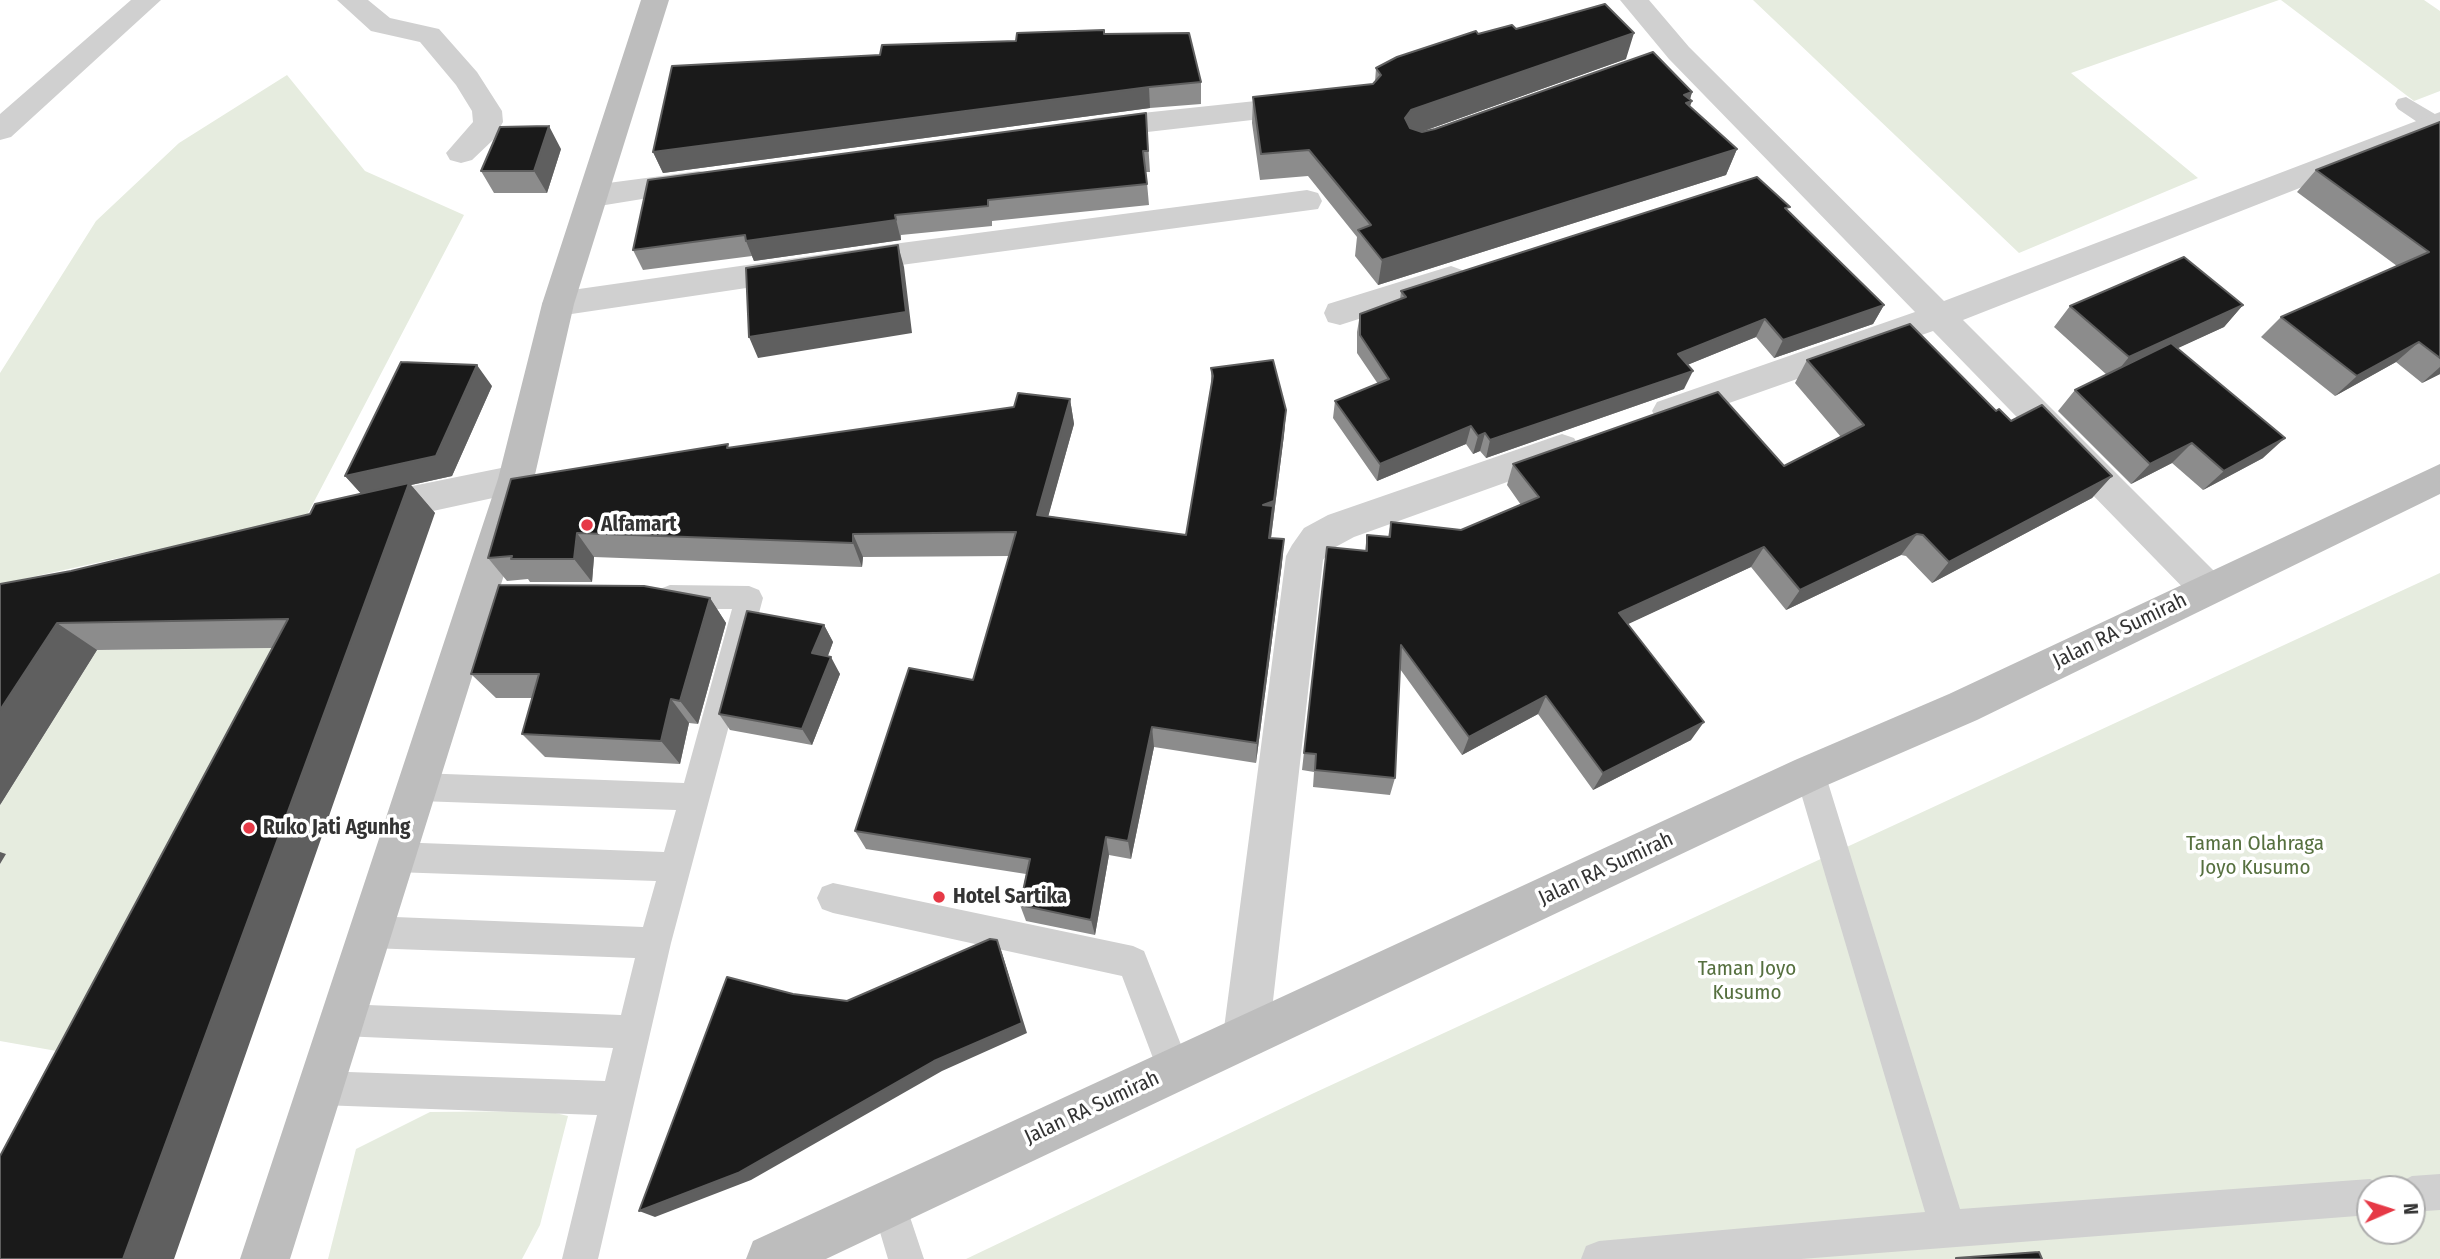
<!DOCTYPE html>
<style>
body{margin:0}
#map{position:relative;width:2440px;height:1259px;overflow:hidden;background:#fff;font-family:"Fira Sans Condensed",sans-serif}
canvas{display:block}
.north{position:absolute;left:2356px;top:1175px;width:70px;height:70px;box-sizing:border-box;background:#fff;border:2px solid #adadad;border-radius:50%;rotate:87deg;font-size:19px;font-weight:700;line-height:28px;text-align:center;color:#333}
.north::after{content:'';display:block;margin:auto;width:24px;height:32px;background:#e63946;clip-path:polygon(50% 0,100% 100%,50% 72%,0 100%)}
</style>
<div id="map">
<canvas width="2440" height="1259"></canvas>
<div class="north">N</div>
</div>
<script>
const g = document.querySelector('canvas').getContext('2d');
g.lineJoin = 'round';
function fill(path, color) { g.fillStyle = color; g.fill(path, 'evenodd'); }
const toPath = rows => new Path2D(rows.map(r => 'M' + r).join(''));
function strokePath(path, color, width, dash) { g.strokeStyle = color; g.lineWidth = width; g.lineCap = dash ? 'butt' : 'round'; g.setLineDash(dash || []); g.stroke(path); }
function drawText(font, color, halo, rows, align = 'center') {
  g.font = font + ' "Fira Sans Condensed",sans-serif'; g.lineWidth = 7; g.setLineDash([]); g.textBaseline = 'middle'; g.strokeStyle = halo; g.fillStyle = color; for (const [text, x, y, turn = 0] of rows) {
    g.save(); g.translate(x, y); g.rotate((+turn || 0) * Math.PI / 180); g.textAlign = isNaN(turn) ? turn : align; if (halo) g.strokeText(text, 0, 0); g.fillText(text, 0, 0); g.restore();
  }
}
const green = toPath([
 [1753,0,2279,0,2071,73,2198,178,2019,253],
 [2281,0,2424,0,2440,11,2440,91,2414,101],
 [287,75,365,171,464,215,306,517,0,584,0,373,96,221,179,143],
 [2440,573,2440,1259,966,1259,1314,1093],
 [2370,1189,2412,1189,2412,1231,2370,1231],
 [280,648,85,1056,0,1041,0,864,5,855,0,854,0,805,97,650],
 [547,1111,568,1116,540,1225,522,1259,328,1259,356,1149,430,1112]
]);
const lane = toPath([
 [2406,97,2440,117,2440,134,2432,132,2398,109,2395,104,2398,99,2406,97],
 [670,585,749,586,759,590,763,598,671,943,598,1259,562,1259,597,1115,320,1105,308,1100,303,1088,308,1076,320,1071,605,1081,613,1048,342,1036,330,1032,326,1020,330,1008,342,1004,621,1015,635,958,370,948,359,943,354,932,359,921,370,916,643,927,656,881,394,872,383,867,379,857,383,847,394,842,664,852,676,810,419,801,408,797,404,787,408,777,419,773,684,783,732,609,670,609,660,605,656,597,660,589,670,585],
 [1810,759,1821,763,1825,773,1960,1209,2370,1179,2382,1185,2384,1189,2370,1189,2370,1215,1801,1259,1581,1259,1586,1246,1599,1241,1925,1212,1795,773,1799,763,1810,759],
 [833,883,1133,946,1144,951,1191,1070,1186,1082,1174,1087,1162,1082,1122,976,833,913,822,909,817,898,822,887,833,883],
 [2440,1174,2440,1210,2412,1212,2412,1189,2396,1189,2400,1182,2412,1176,2440,1174],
 [889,1184,901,1190,924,1259,888,1259,871,1202,877,1190,889,1184]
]);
const street = toPath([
 [131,0,161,0,11,137,0,140,0,114,131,0],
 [337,0,368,0,390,18,439,29,477,72,502,111,503,122,493,140,472,160,461,163,450,160,446,153,473,122,472,111,456,85,420,42,371,31,337,0],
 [1620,0,1649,0,1689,47,1944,301,2440,112,2440,133,1963,320,2221,578,2227,589,2221,600,2208,605,2195,600,1933,331,1681,420,1669,424,1657,420,1652,411,1657,402,1915,312,1669,59,1620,0],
 [1303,96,1313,99,1318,106,1313,113,1095,138,1085,135,1080,128,1085,121,1095,118,1303,96],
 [699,171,710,174,714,181,710,188,593,207,582,204,578,196,582,188,593,185,699,171],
 [1307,190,1318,193,1322,201,1318,209,901,265,558,316,546,312,542,304,546,296,558,292,901,243,1307,190],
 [1451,266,1462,270,1467,278,1462,286,1340,325,1328,322,1324,313,1328,304,1451,266],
 [1562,434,1574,438,1580,448,1574,458,1354,537,1330,550,1323,560,1269,1036,1262,1052,1246,1059,1230,1052,1223,1036,1286,556,1292,545,1304,528,1328,515,1562,434],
 [516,465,529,469,534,479,529,489,516,493,373,524,360,519,355,509,360,499,373,494,516,465]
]);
const secondary = toPath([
 [641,0,669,0,574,304,534,479,290,1259,240,1259,498,479,542,304,641,0],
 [2440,464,2440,494,1977,720,1825,786,826,1259,746,1259,753,1241,1795,760,1949,694,2440,464]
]);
const wall = toPath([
 [1516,29,1626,59,1421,132,1692,92,1690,100,1690,107,1737,149,1726,175,1378,285,1355,256,1357,237,1308,176,1260,180,1252,123,1253,97,1373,84,1375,82,1376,68,1478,34],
 [1105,34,1201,82,1201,104,1150,108,663,173,653,152,880,55,1016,41],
 [1146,113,1150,172,1146,172,1149,205,992,221,992,226,901,235,901,240,754,261,752,256,643,270,633,250],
 [2440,122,2440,374,2422,383,2396,362,2335,396,2261,337,2281,317,2397,266,2297,192,2316,170],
 [561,149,547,193,494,193,481,171],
 [1788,211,1884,305,1873,324,1774,358,1756,337,1687,365,1684,389,1486,458,1480,451,1473,454,1466,444,1377,481,1333,418,1335,401,1378,384,1357,353,1357,332,1360,314,1400,300,1401,291],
 [2243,305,2224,327,2177,348,2263,458,2203,490,2172,463,2131,484,2058,411,2075,390,2107,375,2054,327,2070,306],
 [1807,360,1996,411,2011,421,2112,476,2092,498,1932,583,1906,556,1901,555,1786,610,1751,567,1627,624,1691,740,1593,790,1538,714,1462,755,1400,669,1395,778,1390,795,1313,787,1314,772,1302,770,1327,547,1365,551,1367,535,1388,537,1391,522,1461,530,1521,505,1507,485,1513,464,1784,466,1841,437,1795,383],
 [1211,368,1286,410,1284,435,1271,538,1282,563,1256,763,1154,747,1131,859,1109,855,1095,935,1026,921,1020,905,1026,874,866,849,855,831,973,680,1009,556,863,557,862,567,594,557,592,582,530,582,528,579,507,581,488,558,730,448,1070,399,1074,424,1048,516,1186,535,1211,385],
 [492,386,452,476,411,485,435,513,273,648,97,650,0,805,71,571,310,514,361,493,345,476],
 [710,598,726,623,698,724,689,723,680,764,545,757,522,734,532,698,496,698,471,674],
 [824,625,833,642,828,656,840,674,812,745,730,730,719,714]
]);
const shadedWall = toPath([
 [1634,33,1626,59,1407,137,1405,118,1411,110],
 [1149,87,1150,108,663,173,653,152],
 [1692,92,1689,102,1692,101,1682,128,1684,95],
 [549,126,561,149,547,193,534,171],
 [1737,149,1726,175,1378,285,1382,260],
 [895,215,901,240,754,261,746,241],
 [898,245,904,267,912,333,758,358,749,337],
 [1884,305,1873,324,1774,358,1783,340],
 [2243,305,2224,327,2111,379,2129,357],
 [1765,319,1756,337,1670,372,1678,354],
 [2419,342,2396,362,2335,396,2357,376],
 [477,365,492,386,452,476,411,485,435,513,174,1259,123,1259,363,496,345,476],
 [2440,367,2440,374,2422,383],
 [1693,371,1684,389,1486,458,1490,440],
 [1070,399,1074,424,1042,539,1037,515],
 [1286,410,1284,435,1268,561,1263,505],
 [1471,426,1466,444,1377,481,1380,464],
 [1485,433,1480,451,1473,454,1478,436],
 [2285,438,2263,458,2203,490,2224,471],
 [2192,443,2172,463,2131,484,2150,464],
 [2112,476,2092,498,1932,583,1949,562],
 [577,533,594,557,592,582,574,559],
 [853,534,863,557,862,567,853,543],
 [1917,534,1901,555,1786,610,1800,590],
 [1284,539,1282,563,1256,763,1257,743],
 [1764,547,1751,567,1609,633,1619,613],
 [710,598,726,623,698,724,680,701],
 [57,623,97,650,0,805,0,710],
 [824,625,833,642,822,671,812,653],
 [831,657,840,674,812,745,802,729],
 [1546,696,1538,714,1462,755,1469,737],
 [671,699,689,723,680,764,661,741],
 [1704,722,1691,740,1593,790,1603,773],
 [1152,727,1154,747,1131,859,1128,841],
 [1106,837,1109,855,1095,935,1091,920],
 [0,852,6,854,0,864],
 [997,940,1002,953,1027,1033,942,1071,751,1180,655,1217,639,1211]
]);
const building = toPath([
 [1605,4,1634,33,1411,110,1405,118,1410,128,1422,132,1435,129,1653,52,1692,92,1684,95,1692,101,1686,103,1737,149,1382,260,1358,230,1371,225,1309,150,1261,154,1253,97,1373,84,1381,75,1376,68,1397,57,1476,31,1478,34,1512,25,1516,29,1605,4],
 [1104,30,1104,34,1189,33,1201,82,1149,87,653,152,672,66,880,55,882,45,1016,41,1017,33,1104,30],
 [1146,113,1148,151,1143,151,1147,184,988,200,988,206,895,215,896,220,746,241,745,235,633,250,648,180,1146,113],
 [2440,122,2440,358,2419,342,2357,376,2281,317,2429,252,2316,170,2440,122],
 [549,126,534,171,481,171,500,127,549,126],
 [1757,177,1790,207,1785,208,1884,305,1783,340,1765,319,1678,354,1693,371,1490,440,1485,433,1478,436,1471,426,1380,464,1335,401,1389,379,1360,335,1360,314,1406,297,1401,291,1757,177],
 [898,245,906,312,749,337,746,268,898,245],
 [2184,257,2243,305,2129,357,2070,306,2184,257],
 [1910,324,1996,411,1999,409,2011,421,2042,405,2112,476,1949,562,1923,535,1917,534,1800,590,1764,547,1619,613,1704,722,1603,773,1546,696,1469,737,1401,645,1395,778,1315,770,1316,754,1304,753,1327,547,1367,551,1367,535,1390,537,1391,522,1461,530,1539,497,1513,464,1718,392,1784,466,1864,425,1807,360,1910,324],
 [2171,343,2285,438,2224,471,2192,443,2150,464,2075,390,2171,343],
 [1273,360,1286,410,1274,501,1263,505,1273,506,1269,538,1284,539,1257,743,1152,727,1128,841,1106,837,1091,920,1020,905,1030,859,855,831,909,668,973,680,1016,532,853,534,853,543,577,533,574,559,511,559,512,556,488,558,511,479,728,444,727,448,1014,407,1018,393,1070,399,1037,515,1186,535,1213,376,1211,368,1273,360],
 [401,362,477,365,436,456,345,476,401,362],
 [409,483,123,1259,0,1259,0,1156,288,619,57,623,0,710,0,584,71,571,310,514,315,504,409,483],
 [499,585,644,586,710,598,680,701,671,699,661,741,522,734,539,674,471,674,499,585],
 [747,611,824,625,812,653,831,657,802,729,719,714,747,611],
 [990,939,997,940,1022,1023,934,1061,738,1173,639,1211,727,977,793,994,847,1001,990,939],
 [2039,1252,2042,1259,1956,1259,1956,1258,2039,1252]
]);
const markers = [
 [587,525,7,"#e63946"],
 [249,828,7,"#e63946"],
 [939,897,7,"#e63946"]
];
const poiNames = [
 ["Alfamart",601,525],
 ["Ruko Jati Agunhg",263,828],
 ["Hotel Sartika",953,897]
];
const streetNames = [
 ["Jalan RA Sumirah",2120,631,-26],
 ["Jalan RA Sumirah",1606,869,-25],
 ["Jalan RA Sumirah",1092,1108,-25]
];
const parkNames = [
 ["Taman Olahraga",2255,844],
 ["Joyo Kusumo",2255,868],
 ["Taman Joyo",1747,969],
 ["Kusumo",1747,993]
];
fill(green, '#e6ecdf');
fill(lane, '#d0d0d0');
fill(street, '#d0d0d0');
fill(secondary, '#bdbdbd');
fill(wall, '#8c8c8c');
fill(shadedWall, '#5f5f5f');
fill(building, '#1a1a1a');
strokePath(building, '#5f5f5f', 2);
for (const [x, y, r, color] of markers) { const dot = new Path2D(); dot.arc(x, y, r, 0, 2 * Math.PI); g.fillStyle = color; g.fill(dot); strokePath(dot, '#fff', 2.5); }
drawText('bold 21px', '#333', '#fff', poiNames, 'left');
drawText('21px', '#333', '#fff', streetNames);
drawText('21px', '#56703f', '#fff', parkNames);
</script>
